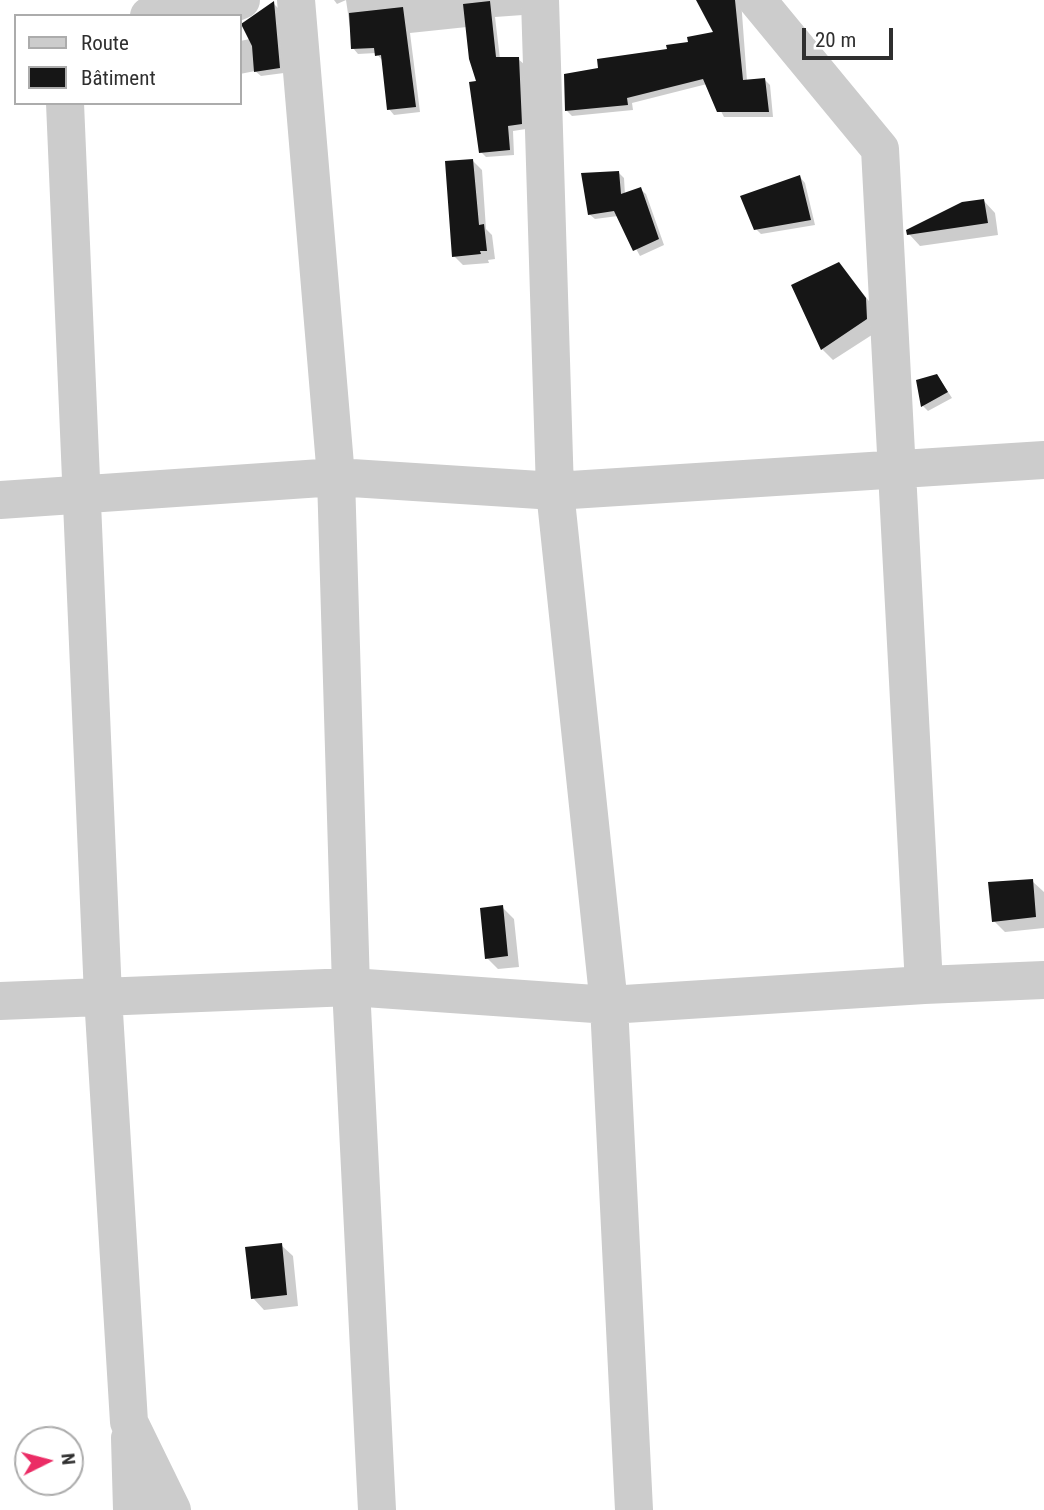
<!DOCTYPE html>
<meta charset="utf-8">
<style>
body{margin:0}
#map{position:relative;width:1044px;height:1510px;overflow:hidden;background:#fff;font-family:"Roboto Condensed",sans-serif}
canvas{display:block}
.legend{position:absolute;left:14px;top:14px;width:228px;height:91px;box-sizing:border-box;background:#fff;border:2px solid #acacac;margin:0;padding:9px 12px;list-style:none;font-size:21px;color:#2f2f2f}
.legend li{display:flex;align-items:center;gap:14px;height:35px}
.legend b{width:35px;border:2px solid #acacac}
.north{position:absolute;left:14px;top:1426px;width:70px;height:70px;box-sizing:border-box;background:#fff;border:2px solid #acacac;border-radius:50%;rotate:84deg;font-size:19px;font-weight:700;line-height:28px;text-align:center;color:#2f2f2f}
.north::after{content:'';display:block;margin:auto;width:24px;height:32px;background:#eb2c65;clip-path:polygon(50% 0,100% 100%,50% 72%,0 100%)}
.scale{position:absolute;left:802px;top:28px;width:91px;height:32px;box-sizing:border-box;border:4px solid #2f2f2f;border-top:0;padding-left:9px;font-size:21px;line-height:24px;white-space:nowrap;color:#2f2f2f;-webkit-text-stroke:5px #fff;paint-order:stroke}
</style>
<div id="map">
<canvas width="1044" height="1510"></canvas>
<ul class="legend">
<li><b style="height:9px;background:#ccc"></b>Route</li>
<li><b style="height:19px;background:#161616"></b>Bâtiment</li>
</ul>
<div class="north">N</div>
<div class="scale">20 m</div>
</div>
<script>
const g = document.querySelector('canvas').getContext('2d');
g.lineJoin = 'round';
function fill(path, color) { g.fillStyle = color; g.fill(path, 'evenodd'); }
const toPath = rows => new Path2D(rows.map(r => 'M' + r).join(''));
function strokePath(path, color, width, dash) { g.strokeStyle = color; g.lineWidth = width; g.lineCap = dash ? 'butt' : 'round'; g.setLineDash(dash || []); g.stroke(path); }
const shadow = toPath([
 [334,0,525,0,523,15,495,17,500,59,518,59,524,64,526,129,513,131,514,155,486,157,481,152,478,83,467,27,410,33,420,112,394,115,389,109,382,60,376,53,358,54,353,48,346,0,337,4],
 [714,0,741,0,747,81,764,79,770,85,773,117,724,117,707,84,632,103,633,110,572,116,567,111,600,69,690,44,716,33],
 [274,4,279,9,284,73,261,76,255,71,240,74,240,41,250,39],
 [473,161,482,170,486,229,492,235,495,259,488,260,489,263,463,265,454,256],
 [618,172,624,178,625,195,640,189,646,194,664,245,640,256,618,216,595,219,589,214],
 [800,177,805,183,815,225,761,234,756,229],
 [984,201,995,213,998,235,920,246,909,234],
 [839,264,877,311,878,331,833,360,822,349],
 [937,375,952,398,928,411,923,406],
 [1032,881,1044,892,1044,928,1005,932,994,921],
 [502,907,514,919,519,967,498,969,487,958],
 [281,1245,293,1256,298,1306,264,1310,253,1298]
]);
const building = toPath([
 [696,0,735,0,743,80,765,78,769,112,717,112,703,79,627,98,628,105,565,111,564,74,598,68,597,59,667,49,666,45,688,42,687,37,713,32],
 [274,1,280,68,254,72,252,46,241,24],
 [490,1,496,57,519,57,522,124,508,126,510,150,479,153,469,82,476,81,469,59,463,4],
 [403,7,416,107,387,110,381,55,375,56,374,48,351,49,349,13],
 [473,159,479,225,484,224,487,251,480,251,481,254,452,257,445,161],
 [619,171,621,194,641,187,659,239,633,251,614,211,588,215,581,173],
 [800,175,811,220,754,230,740,196],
 [984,199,988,223,907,235,906,230,962,202],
 [839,262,866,298,867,319,821,350,791,285],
 [937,374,948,392,921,407,916,380],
 [1033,879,1036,917,992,922,988,882],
 [503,905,508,956,485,959,480,908],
 [282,1243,287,1295,251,1299,245,1247]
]);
const minor = toPath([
 [296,0,336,477,351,987,377,1510],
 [540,0,555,491,609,1005,634,1510],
 [149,16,217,10,241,0],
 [65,103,103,996,129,1422,172,1510],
 [0,500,336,477,555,491,1044,460],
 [924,985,1044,980],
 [0,1001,351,987,609,1005,924,985,880,149,757,0],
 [130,1438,132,1510]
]);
fill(shadow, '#0003');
fill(building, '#161616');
strokePath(minor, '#ccc', 38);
</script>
